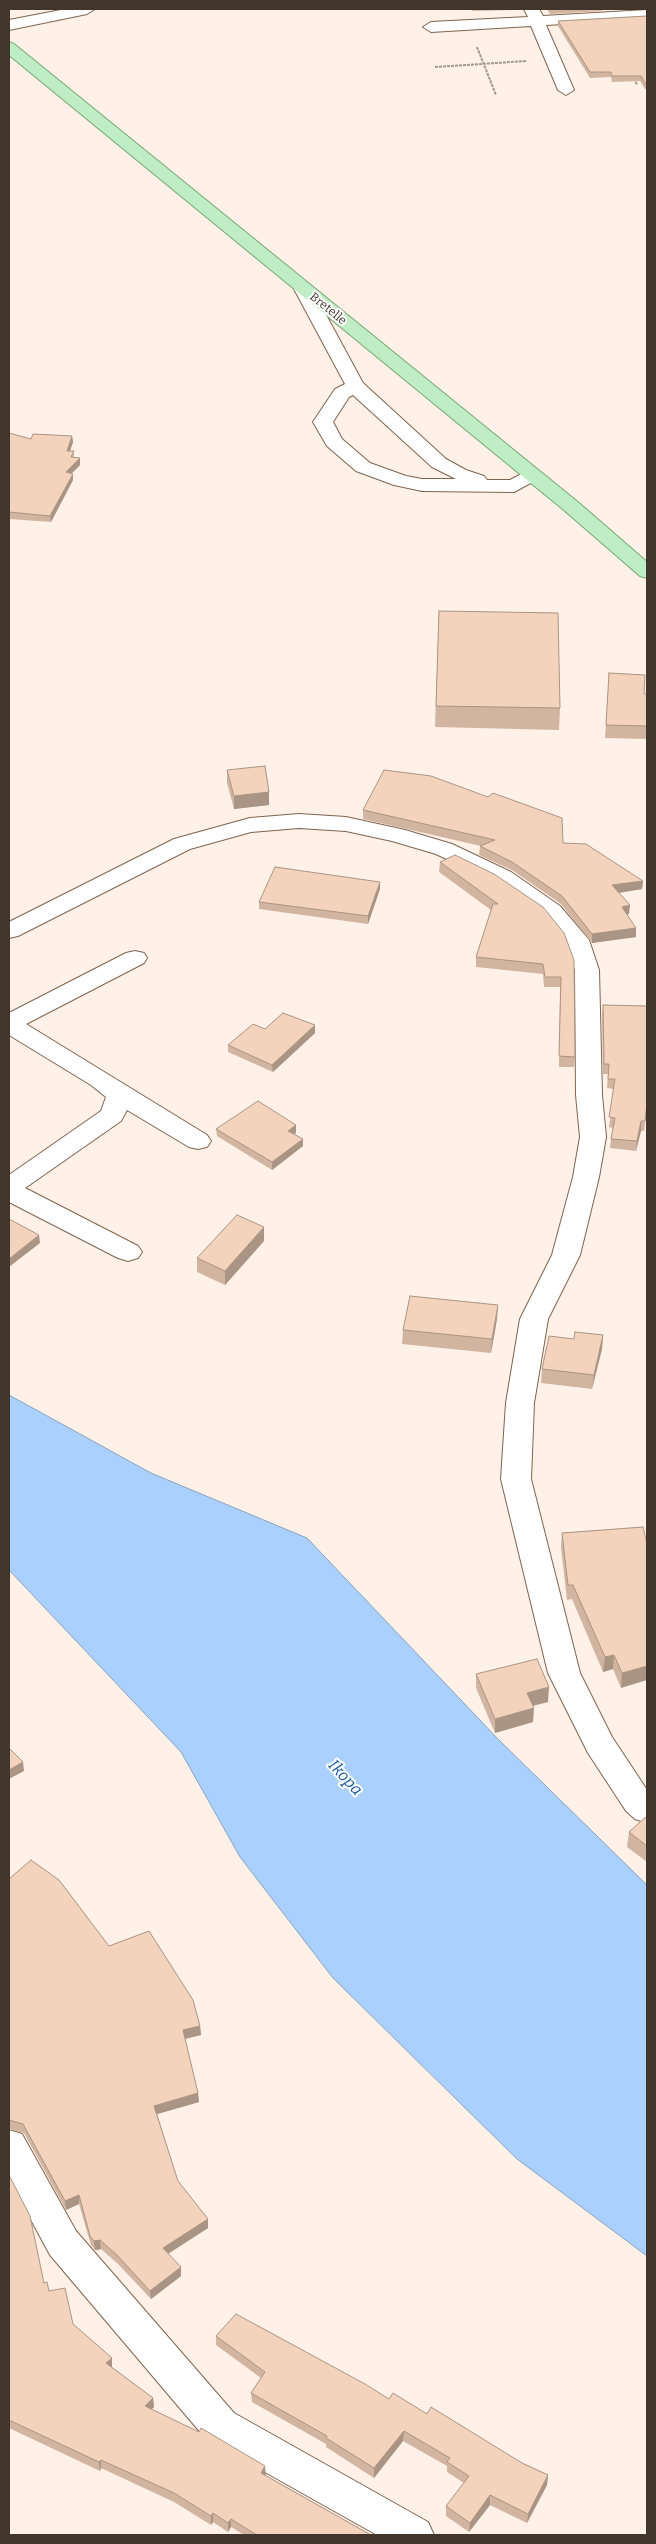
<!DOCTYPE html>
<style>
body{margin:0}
#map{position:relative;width:656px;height:2544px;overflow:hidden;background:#fff1e8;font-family:Bitter,serif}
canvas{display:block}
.frame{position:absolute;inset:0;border:10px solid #42352c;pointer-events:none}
</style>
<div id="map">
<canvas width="656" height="2544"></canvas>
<div class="frame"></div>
</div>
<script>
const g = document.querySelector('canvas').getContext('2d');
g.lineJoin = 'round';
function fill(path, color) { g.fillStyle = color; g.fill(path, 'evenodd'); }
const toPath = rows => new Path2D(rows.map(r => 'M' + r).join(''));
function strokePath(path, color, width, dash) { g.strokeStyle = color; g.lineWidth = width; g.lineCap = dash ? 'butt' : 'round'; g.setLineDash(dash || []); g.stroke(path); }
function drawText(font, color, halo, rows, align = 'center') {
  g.font = font + ' Bitter,serif'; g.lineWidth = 4; g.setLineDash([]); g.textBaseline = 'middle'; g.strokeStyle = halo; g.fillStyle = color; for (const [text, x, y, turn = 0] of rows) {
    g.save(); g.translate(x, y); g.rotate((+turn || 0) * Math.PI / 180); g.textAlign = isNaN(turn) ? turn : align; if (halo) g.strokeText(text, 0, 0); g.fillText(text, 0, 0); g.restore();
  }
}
const water = toPath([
 [9,1395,151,1473,307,1538,498,1739,647,1885,647,2256,517,2159,333,1978,240,1857,181,1752,9,1570,9,1395]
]);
const path = toPath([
 [477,47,496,95],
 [435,67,527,61],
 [634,78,637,85]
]);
const minor = toPath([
 [66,9,95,9,87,14,9,30,9,20,66,9],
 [524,9,539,9,543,16,647,10,647,19,546,25,574,90,566,95,558,90,531,26,431,32,423,27,431,22,528,17,524,9],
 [303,284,309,285,312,289,363,383,446,459,466,470,484,476,487,480,510,480,531,469,538,471,541,475,538,479,514,492,422,491,394,485,356,471,327,446,313,422,335,389,345,384,294,289,297,285,303,284],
 [353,395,432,467,456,479,422,479,406,476,370,463,342,439,333,422,349,397,353,395],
 [299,814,346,817,405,830,452,844,511,872,560,906,589,940,599,970,602,1095,606,1137,599,1177,580,1255,548,1319,534,1403,531,1479,580,1673,612,1737,647,1790,647,1823,635,1819,626,1811,588,1753,548,1673,501,1479,506,1403,520,1319,552,1255,573,1177,580,1137,576,1095,575,970,565,942,544,916,495,882,436,854,392,841,346,831,299,828,251,832,190,849,18,936,9,938,9,922,174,839,250,818,299,814],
 [135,951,144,953,147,958,144,963,26,1024,207,1135,211,1141,207,1147,198,1149,189,1147,127,1110,121,1121,25,1188,138,1246,142,1252,138,1258,128,1261,118,1258,9,1202,9,1175,101,1111,106,1097,91,1085,9,1035,9,1013,126,953,135,951],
 [9,2130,22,2134,76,2231,234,2413,428,2522,434,2535,377,2535,206,2439,50,2255,9,2179,9,2130]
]);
const major = toPath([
 [9,42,14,44,579,503,647,562,647,578,640,576,565,511,9,55,9,42]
]);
const wall = toPath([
 [471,9,518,9,518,10,472,11],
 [547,9,602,9,602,11,550,14],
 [647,16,647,89,645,89,640,81,612,82,611,77,590,78,558,26,558,21],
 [9,433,31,439,72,436,73,442,70,451,74,451,74,458,80,458,80,465,72,473,73,480,51,522,9,519],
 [439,611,560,708,559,730,435,727],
 [609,673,644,694,647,694,647,739,605,738],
 [227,770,269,805,234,809,227,783],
 [363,810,563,843,643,881,642,889,619,893,629,914,627,915,636,937,592,943,561,904,512,870,479,855,480,846,481,846,363,819],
 [440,862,564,933,575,1057,574,1067,559,1067,560,987,544,987,543,974,476,967,476,957,491,910,439,872],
 [380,882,380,889,368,924,259,909,259,902],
 [647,1001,647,1108,644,1131,641,1131,636,1151,610,1148,611,1139,613,1128,609,1127,614,1089,607,1088,608,1074,603,1074,602,1015,603,1005,647,1006],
 [265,1029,315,1033,273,1072,228,1052,228,1045],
 [296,1125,296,1133,294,1134,303,1146,272,1170,217,1136,216,1129],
 [264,1241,225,1285,197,1272,197,1258],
 [497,1319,491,1353,402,1344,403,1330],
 [603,1335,602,1349,592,1389,541,1383,542,1369,574,1339],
 [643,1527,621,1688,613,1669,603,1672,572,1599,567,1600,561,1548,562,1533],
 [476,1674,548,1702,533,1706,533,1722,495,1733,476,1688],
 [647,1816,647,1862,627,1847,629,1832],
 [9,1879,109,1946,200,2026,201,2035,185,2039,198,2093,199,2102,157,2114,178,2181,208,2219,208,2228,168,2254,181,2276,151,2299,118,2264,101,2249,95,2250,91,2245,79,2204,66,2210,24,2133,9,2129],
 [9,2175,44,2283,49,2291,73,2324,112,2358,112,2367,153,2398,154,2407,151,2409,266,2475,265,2475,371,2535,244,2535,231,2527,228,2532,213,2522,211,2525,174,2502,101,2468,100,2471,9,2428],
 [216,2336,389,2399,427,2414,522,2463,548,2475,547,2485,527,2523,490,2505,469,2532,446,2516,446,2506,464,2483,447,2472,447,2466,403,2441,374,2478,326,2447,326,2444,252,2402,251,2393,261,2378,216,2345]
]);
const shadedWall = toPath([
 [72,436,73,442,68,457,67,451],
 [80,458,80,465,67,478,66,472],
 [73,474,73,480,51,522,50,516],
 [269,792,269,805,234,809,234,796],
 [643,881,642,889,611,894,612,885],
 [380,882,380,889,368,924,368,916],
 [630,905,629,914,621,916,622,907],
 [636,928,636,937,592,943,592,934],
 [315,1025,315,1033,273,1072,272,1065],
 [641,1121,641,1131,636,1151,637,1141],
 [296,1125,296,1133,288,1138,288,1131],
 [303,1139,303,1146,272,1170,272,1162],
 [264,1227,264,1241,225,1285,225,1271],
 [39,1235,40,1243,9,1267,9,1259],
 [498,1305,497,1319,491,1353,492,1339],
 [603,1335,602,1349,592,1389,594,1375],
 [614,1655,613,1669,603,1672,605,1657],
 [647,1666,647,1680,621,1688,622,1673],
 [549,1687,548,1702,526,1707,527,1693],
 [534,1708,533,1722,495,1733,495,1719],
 [23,1762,24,1771,9,1779,9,1770],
 [200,2026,201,2035,184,2039,183,2030],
 [198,2093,199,2102,154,2115,154,2106],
 [79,2195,79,2204,66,2210,65,2201],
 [208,2219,208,2228,163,2257,163,2248],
 [100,2240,101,2249,95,2250,94,2241],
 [181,2267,181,2276,151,2299,150,2291],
 [112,2358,112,2367,107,2372,106,2363],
 [153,2398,154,2407,146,2415,145,2406],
 [404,2431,403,2441,374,2478,374,2468],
 [101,2460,101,2468,100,2471,99,2462],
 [265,2466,266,2475,261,2482,261,2473],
 [548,2475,547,2485,527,2523,528,2514],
 [490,2495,490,2505,469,2532,470,2523],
 [213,2513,213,2522,211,2525,211,2516],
 [231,2519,231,2527,228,2532,228,2523]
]);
const building = toPath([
 [647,16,647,83,645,83,641,76,612,76,611,72,590,72,558,21,647,16],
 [9,433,31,439,33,434,72,436,67,451,74,451,71,457,80,458,66,472,73,474,50,516,9,512,9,433],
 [439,611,558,613,560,708,436,706,439,611],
 [609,673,645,675,644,694,647,694,647,726,606,725,609,673],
 [265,766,269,792,234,796,227,770,265,766],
 [384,770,431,776,488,797,493,793,562,818,563,843,586,844,643,881,612,885,630,905,622,907,636,928,592,934,562,896,512,862,480,846,495,840,363,810,384,770],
 [455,855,494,874,543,907,564,933,574,960,575,1057,559,1056,561,977,545,977,543,964,476,957,493,904,498,904,440,862,455,855],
 [275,867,380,882,368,916,259,902,275,867],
 [603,1005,647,1006,647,1104,645,1121,641,1121,637,1141,611,1139,615,1118,609,1117,615,1079,608,1079,609,1064,604,1064,603,1005],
 [283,1013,315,1025,272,1065,228,1045,253,1024,265,1029,283,1013],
 [258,1101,296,1125,288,1131,303,1139,272,1162,216,1129,258,1101],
 [237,1215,264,1227,225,1271,197,1258,237,1215],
 [9,1219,39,1235,9,1259,9,1219],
 [410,1296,498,1305,492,1339,403,1330,410,1296],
 [575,1332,603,1335,594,1375,542,1369,549,1336,574,1339,575,1332],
 [643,1527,647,1544,647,1666,622,1673,614,1655,605,1657,573,1585,568,1585,562,1533,643,1527],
 [537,1659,549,1687,527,1693,534,1708,495,1719,476,1674,537,1659],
 [9,1748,23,1762,9,1770,9,1748],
 [647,1816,647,1846,629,1832,647,1816],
 [31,1860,59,1880,109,1946,149,1931,193,2000,200,2026,183,2030,198,2093,154,2106,178,2181,208,2219,163,2248,181,2267,150,2291,117,2255,100,2240,94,2241,90,2236,79,2195,65,2201,23,2124,9,2120,9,1879,31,1860],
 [9,2175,30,2216,44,2283,47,2282,49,2291,65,2288,73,2324,112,2358,106,2363,153,2398,145,2406,199,2432,201,2428,265,2466,261,2473,371,2535,257,2535,231,2519,228,2523,213,2513,211,2516,174,2493,101,2460,99,2462,9,2420,9,2175],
 [236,2314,365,2384,389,2399,393,2393,427,2414,431,2407,522,2463,548,2475,528,2514,490,2495,470,2523,446,2506,469,2476,447,2462,450,2458,404,2431,374,2468,326,2438,327,2436,251,2393,265,2372,216,2336,236,2314]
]);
const farStreetnames = [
 ["Bretelle",328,309,39]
];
const waterNames = [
 ["Ikopa",345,1778,47]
];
fill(water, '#a9d0ff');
strokePath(water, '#8aa2c0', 1);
strokePath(minor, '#7f644e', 2);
strokePath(major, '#77a675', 2);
strokePath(path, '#a4978e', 2, [3, 1]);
fill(minor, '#fff');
fill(major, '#bfeec4');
fill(wall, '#d1b5a1');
fill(shadedWall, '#aa9483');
fill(building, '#f3d3bb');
strokePath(building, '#aa9483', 1);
drawText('12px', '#42352c', '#fff', farStreetnames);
drawText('italic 16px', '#15589b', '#fff', waterNames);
</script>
